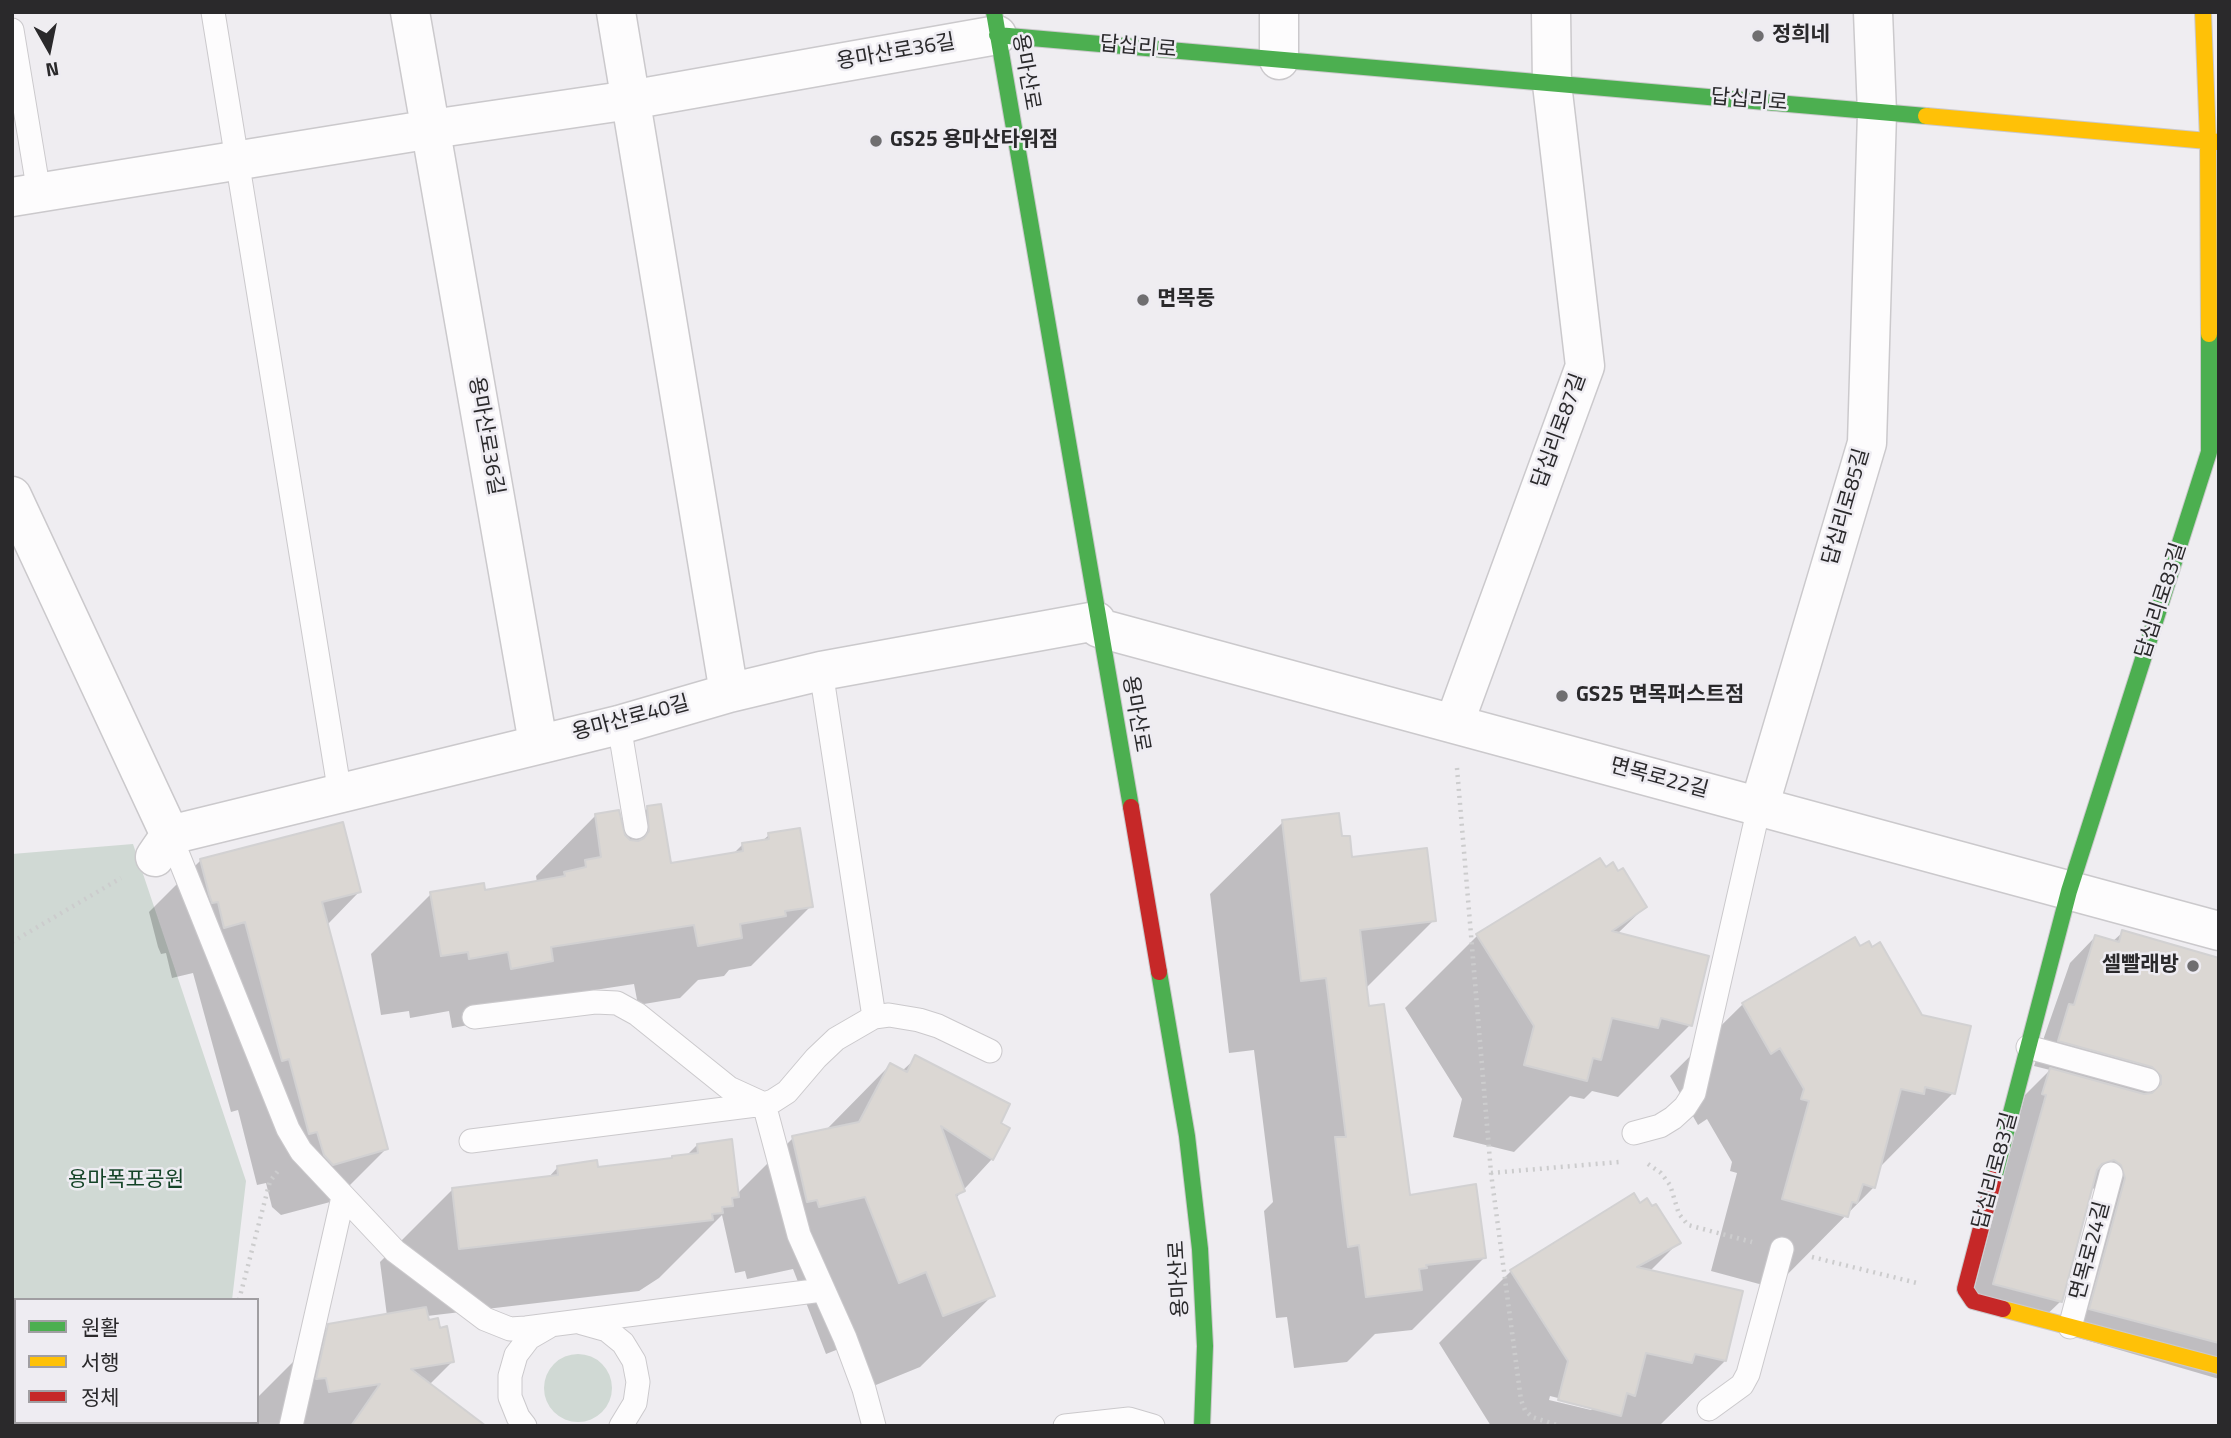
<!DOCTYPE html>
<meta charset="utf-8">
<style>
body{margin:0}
#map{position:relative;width:2231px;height:1438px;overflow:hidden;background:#efedf1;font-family:"Titillium Web","Noto Sans KR",sans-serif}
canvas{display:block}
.frame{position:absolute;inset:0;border:14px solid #2a292b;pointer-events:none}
.legend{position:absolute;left:14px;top:1298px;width:245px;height:126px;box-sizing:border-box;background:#eeecf2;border:2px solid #a09ea2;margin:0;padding:9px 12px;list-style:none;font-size:21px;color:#2a292b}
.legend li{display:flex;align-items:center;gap:14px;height:35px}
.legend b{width:35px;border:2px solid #a09ea2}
.north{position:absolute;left:14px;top:14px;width:70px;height:70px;-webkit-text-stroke:5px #eeecf2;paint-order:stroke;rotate:171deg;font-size:19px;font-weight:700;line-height:28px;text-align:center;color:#2a292b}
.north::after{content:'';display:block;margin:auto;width:24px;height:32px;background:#2a292b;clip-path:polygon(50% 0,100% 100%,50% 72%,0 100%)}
</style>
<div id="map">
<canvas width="2231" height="1438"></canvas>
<div class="frame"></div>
<ul class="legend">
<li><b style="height:9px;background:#4caf50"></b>원활</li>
<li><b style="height:9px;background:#ffc107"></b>서행</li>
<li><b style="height:9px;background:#c62828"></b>정체</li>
</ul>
<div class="north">N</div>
</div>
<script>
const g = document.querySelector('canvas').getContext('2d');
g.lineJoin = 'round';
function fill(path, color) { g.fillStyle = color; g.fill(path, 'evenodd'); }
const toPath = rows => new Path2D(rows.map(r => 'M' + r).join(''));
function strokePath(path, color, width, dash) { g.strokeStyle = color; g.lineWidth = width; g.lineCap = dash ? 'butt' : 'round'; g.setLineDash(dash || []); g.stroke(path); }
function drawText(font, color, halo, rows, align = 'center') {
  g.font = font + ' "Titillium Web","Noto Sans KR",sans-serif'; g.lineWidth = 5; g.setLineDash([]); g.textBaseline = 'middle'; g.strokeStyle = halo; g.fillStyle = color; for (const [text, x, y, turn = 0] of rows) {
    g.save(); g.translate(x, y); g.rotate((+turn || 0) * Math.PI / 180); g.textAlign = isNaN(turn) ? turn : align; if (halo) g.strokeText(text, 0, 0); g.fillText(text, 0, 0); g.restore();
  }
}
const green = toPath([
 [133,844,246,1181,232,1300,16,1300,16,1422,218,1422,218,1426,12,1426,12,854],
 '544 1388a34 34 0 1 1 68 0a34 34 0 1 1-68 0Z'
]);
const shadow = toPath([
 [648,808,669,865,733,854,742,845,761,842,769,835,811,906,751,966,729,970,724,976,698,980,680,998,638,1005,634,984,509,1003,491,1021,452,1028,449,1011,410,1018,409,1011,381,1015,371,954,431,894,484,892,537,883,536,876,596,815,622,833],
 [1283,822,1340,838,1351,859,1434,920,1365,989,1368,1008,1409,1197,1484,1258,1412,1330,1375,1334,1347,1362,1294,1368,1287,1317,1276,1318,1264,1211,1273,1202,1254,1050,1229,1053,1210,894],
 [201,860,359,892,327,925,386,1149,334,1201,281,1215,272,1207,266,1183,257,1185,238,1110,231,1112,193,973,172,978,166,953,161,954,158,947,149,912],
 [1605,870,1645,907,1617,934,1690,1025,1618,1097,1592,1091,1584,1099,1570,1096,1514,1152,1453,1137,1462,1099,1405,1008,1477,936],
 [2123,932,2219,959,2219,1379,2065,1334,2096,1190,2091,1187,2061,1301,2035,1326,1969,1309,2025,1095,2050,1070,2034,1066,2070,963,2095,937,2112,942],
 [1854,939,1953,1093,1881,1166,1874,1187,1774,1288,1711,1271,1737,1173,1730,1171,1732,1162,1707,1119,1698,1125,1670,1076,1743,1004],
 [916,1058,998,1124,992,1159,956,1198,993,1295,920,1367,871,1387,854,1343,826,1354,793,1269,747,1279,745,1271,735,1273,722,1215,659,1278,639,1291,427,1316,452,1362,429,1385,483,1426,251,1426,251,1422,257,1422,257,1398,329,1326,387,1316,380,1262,452,1190,548,1178,558,1167,596,1169,686,1156,697,1145,737,1194,793,1138,825,1131,890,1065,902,1071],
 [1639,1205,1679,1242,1649,1272,1725,1361,1659,1426,1491,1426,1439,1343,1511,1271],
 [1550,1396,1594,1407,1591,1410,1549,1400]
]);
const building = toPath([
 [661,804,671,863,743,851,742,843,769,839,768,833,800,828,813,907,785,911,786,916,740,924,742,938,698,946,694,925,551,947,553,961,511,969,508,952,469,959,468,952,441,956,430,892,484,883,485,890,565,876,564,872,586,867,585,860,601,857,595,814,619,810,625,835,630,840,638,841,644,838,649,831,647,806,661,804],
 [1339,813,1342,836,1350,836,1352,857,1427,848,1436,921,1360,930,1369,1006,1384,1004,1410,1195,1476,1184,1486,1258,1426,1265,1427,1268,1419,1269,1422,1290,1366,1297,1359,1245,1348,1247,1342,1199,1335,1137,1346,1137,1326,978,1301,981,1282,820,1339,813],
 [343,822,361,892,322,902,388,1149,333,1165,324,1155,317,1132,309,1134,289,1059,282,1061,245,922,224,928,218,902,212,903,209,894,200,859,343,822],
 [1600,858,1606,867,1613,862,1618,871,1623,868,1647,907,1612,931,1709,956,1692,1026,1661,1018,1658,1028,1612,1018,1601,1060,1593,1058,1587,1081,1524,1065,1534,1026,1476,934,1600,858],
 [2122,930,2219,958,2219,1343,2089,1309,2125,1178,2121,1165,2114,1160,2102,1164,2097,1170,2062,1302,1993,1284,2046,1095,2042,1094,2050,1068,2144,1094,2152,1093,2161,1084,2161,1076,2152,1067,2058,1041,2069,1004,2074,1005,2095,935,2119,942,2122,930],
 [1855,937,1860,946,1869,941,1872,947,1880,942,1922,1015,1971,1026,1955,1094,1925,1087,1924,1094,1901,1089,1875,1188,1863,1184,1857,1203,1852,1202,1848,1217,1782,1199,1809,1101,1801,1099,1804,1089,1780,1048,1771,1054,1742,1003,1855,937],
 [915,1055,1010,1104,1001,1123,1010,1128,993,1160,941,1126,965,1191,956,1195,995,1296,943,1316,926,1272,899,1283,865,1197,819,1207,817,1200,807,1202,792,1136,859,1122,890,1063,907,1072,915,1055],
 [732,1139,739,1197,732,1198,733,1206,722,1207,723,1213,712,1214,713,1220,459,1249,452,1188,558,1175,557,1166,597,1160,598,1167,672,1158,672,1156,698,1153,697,1144,732,1139],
 [1634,1193,1640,1203,1647,1198,1652,1206,1656,1204,1681,1243,1637,1267,1743,1291,1726,1361,1695,1354,1692,1363,1646,1353,1635,1396,1627,1393,1621,1416,1558,1400,1568,1361,1510,1270,1634,1193],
 [426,1307,429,1320,438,1318,440,1328,447,1326,454,1362,411,1369,486,1426,351,1426,380,1384,329,1392,326,1378,316,1379,328,1324,426,1307]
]);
const path = toPath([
 [1457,768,1491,1173,1521,1400,1525,1410,1532,1417,1560,1426],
 [12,942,121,878],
 [1648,1164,1661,1173,1670,1185,1679,1214,1688,1225,1752,1242],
 [1491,1173,1619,1162],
 [1812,1257,1917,1283],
 [239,1300,270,1181,278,1171],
 [205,1426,206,1422]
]);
const lane = toPath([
 [213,12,340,794],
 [12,30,39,193],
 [821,671,874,1017,889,1015,919,1020,938,1026,990,1051],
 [619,725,636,827],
 [170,835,288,1129,301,1151,395,1251,485,1319,510,1329,526,1328,822,1290],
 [474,1017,595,1002,617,1003,637,1014,729,1088,764,1104,799,1235,845,1338,864,1389,874,1426],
 [2028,1047,2148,1080],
 [1634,1133,1660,1126,1673,1118,1685,1107,1694,1093,1759,807],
 [471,1141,764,1104,773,1101,787,1092,816,1058,836,1039,874,1017],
 [582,1323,607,1330,623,1343,634,1361,638,1382,635,1403,621,1426],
 [2070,1327,2111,1174],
 [1709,1409,1742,1385,1748,1374,1782,1249],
 [291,1426,343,1197],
 [525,1426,518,1417,510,1397,510,1376,516,1355,529,1338,548,1327],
 [1065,1426,1129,1419,1153,1426]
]);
const street = toPath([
 [410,12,538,743],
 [616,12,729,693],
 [1279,60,1279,12],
 [12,197,432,129,630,100,997,35],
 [12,496,170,835],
 [1099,628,2219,931],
 [1454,724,1585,366,1552,84,1551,12],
 [1759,807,1867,443,1877,113,1873,12],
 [155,857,170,835,619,725,729,693,821,671,1096,621]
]);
const fast = toPath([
 [994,12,1131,807],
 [997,35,1926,116],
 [1159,972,1187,1136,1200,1249,1205,1346,1202,1426],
 [1994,1178,2069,891,2209,452,2209,334]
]);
const slow = toPath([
 [2203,12,2208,141,2209,334],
 [1926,116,2219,142],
 [2003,1309,2219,1366]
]);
const jam = toPath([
 [1131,807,1159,972],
 [1994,1178,1965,1289,1973,1301,2003,1309]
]);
const markers = [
 [1758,36,7,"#6f6e70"],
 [876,141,7,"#6f6e70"],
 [1143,300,7,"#6f6e70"],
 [1562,696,7,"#6f6e70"],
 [2193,966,7,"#6f6e70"]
];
const poiNames = [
 ["정희네",1772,36],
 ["GS25 용마산타워점",890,141],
 ["면목동",1157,300],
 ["GS25 면목퍼스트점",1576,696],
 ["셀빨래방",2179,966,"right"]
];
const streetNames = [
 ["답십리로",1138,48,5],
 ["용마산로36길",896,53,-10],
 ["용마산로",1025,72,80],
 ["답십리로",1749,101,5],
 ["답십리로87길",1560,431,-70],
 ["용마산로36길",485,436,80],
 ["답십리로85길",1847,507,-74],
 ["답십리로83길",2162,601,-72],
 ["용마산로",1135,714,80],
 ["용마산로40길",631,719,-15],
 ["면목로22길",1659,779,15],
 ["답십리로83길",1996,1171,-75],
 ["면목로24길",2091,1251,-75],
 ["용마산로",1180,1279,-93]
];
const parkNames = [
 ["용마폭포공원",126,1181]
];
fill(green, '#d0d9d4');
fill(shadow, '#0003');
fill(building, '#dbd7d3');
strokePath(building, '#d2d1d2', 2);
strokePath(lane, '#cbc9cc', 25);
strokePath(street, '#cbc9cc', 41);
strokePath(fast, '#cbc9cc', 18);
strokePath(slow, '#cbc9cc', 18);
strokePath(jam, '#cbc9cc', 18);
strokePath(path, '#cccccd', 4.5, [2, 5]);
strokePath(lane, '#fdfcfd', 23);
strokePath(street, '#fdfcfd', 38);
strokePath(fast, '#4caf50', 16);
strokePath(slow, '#ffc107', 16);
strokePath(jam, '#c62828', 16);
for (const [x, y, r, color] of markers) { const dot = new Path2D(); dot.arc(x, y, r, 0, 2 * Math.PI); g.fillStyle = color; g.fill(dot); strokePath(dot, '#eeecf2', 2.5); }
drawText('bold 21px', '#2a292b', '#eeecf2', poiNames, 'left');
drawText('21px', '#2a292b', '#eeecf2', streetNames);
drawText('21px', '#144327', '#eeecf2', parkNames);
</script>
